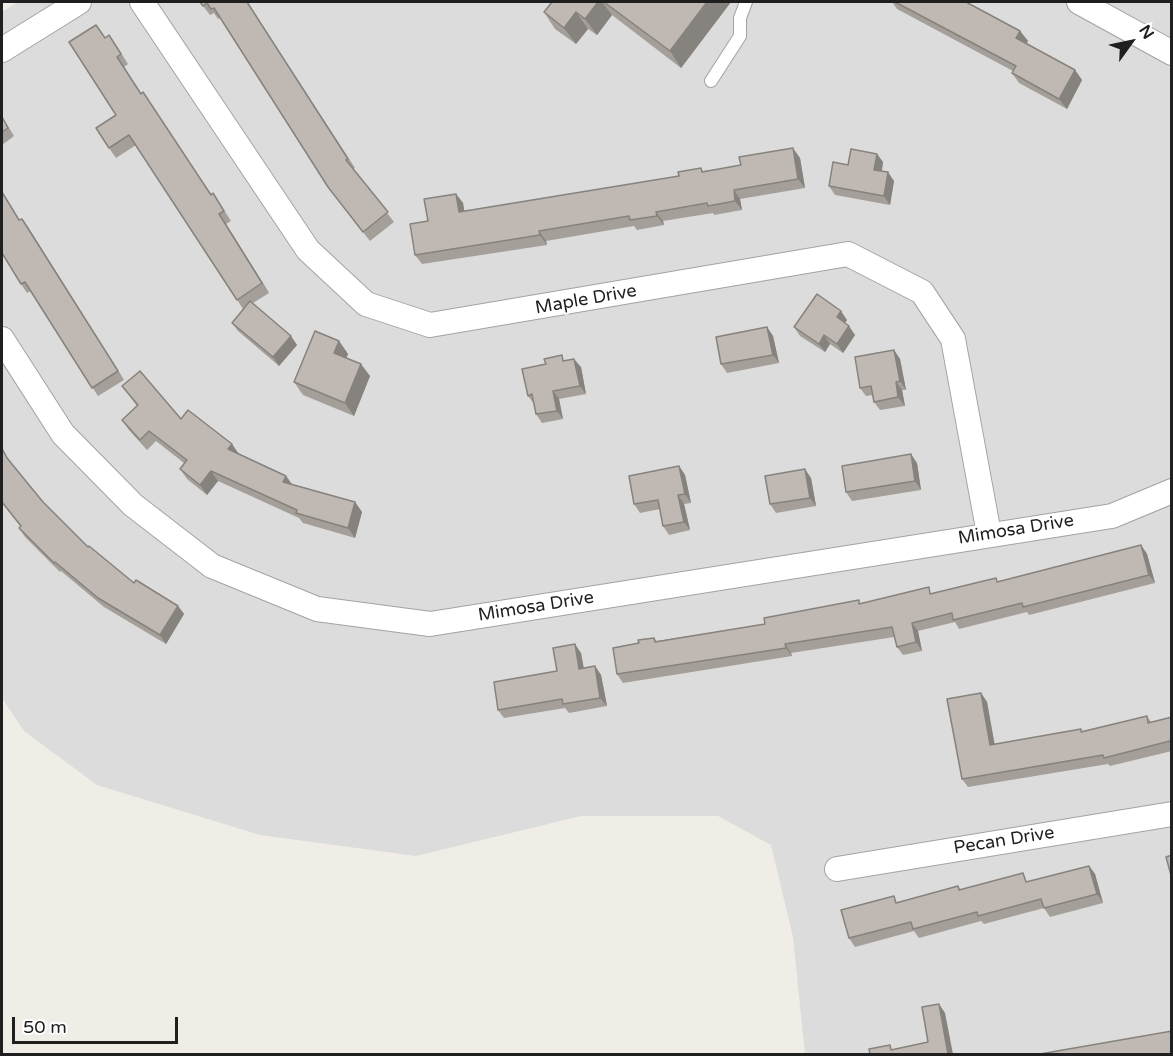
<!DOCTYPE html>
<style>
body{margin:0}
#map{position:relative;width:1173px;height:1056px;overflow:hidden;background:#efede6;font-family:"Varela Round",sans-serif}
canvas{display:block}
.frame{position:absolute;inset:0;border:3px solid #1f1f1f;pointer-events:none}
.north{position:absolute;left:1101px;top:12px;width:60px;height:60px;-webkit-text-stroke:4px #fff;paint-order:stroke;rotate:57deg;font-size:16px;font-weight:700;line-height:24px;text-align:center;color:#1f1f1f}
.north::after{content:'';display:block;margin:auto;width:21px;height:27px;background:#1f1f1f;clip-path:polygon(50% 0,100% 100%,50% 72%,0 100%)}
.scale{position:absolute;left:12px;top:1017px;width:166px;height:27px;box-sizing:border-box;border:3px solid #1f1f1f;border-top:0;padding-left:8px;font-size:18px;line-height:21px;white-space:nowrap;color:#1f1f1f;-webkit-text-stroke:4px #fff;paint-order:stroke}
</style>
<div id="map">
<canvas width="1173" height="1056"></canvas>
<div class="frame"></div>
<div class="north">N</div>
<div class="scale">50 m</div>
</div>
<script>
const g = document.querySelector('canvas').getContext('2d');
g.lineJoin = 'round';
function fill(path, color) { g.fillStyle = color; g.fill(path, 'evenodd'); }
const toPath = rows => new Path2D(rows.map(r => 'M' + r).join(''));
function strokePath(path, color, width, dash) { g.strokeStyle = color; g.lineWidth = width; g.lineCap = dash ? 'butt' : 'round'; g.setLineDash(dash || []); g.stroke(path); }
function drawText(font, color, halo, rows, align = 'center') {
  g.font = font + ' "Varela Round",sans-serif'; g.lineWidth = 4.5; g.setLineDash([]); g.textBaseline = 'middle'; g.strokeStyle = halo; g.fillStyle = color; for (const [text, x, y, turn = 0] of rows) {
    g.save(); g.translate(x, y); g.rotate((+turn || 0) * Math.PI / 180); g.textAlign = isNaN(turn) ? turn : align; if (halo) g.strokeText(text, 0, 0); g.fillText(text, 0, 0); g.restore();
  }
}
const residential = toPath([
 [18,2,1171,2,1171,1054,805,1054,793,937,771,845,718,816,581,816,416,856,260,835,97,785,24,731,2,698,2,12]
]);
const lane = toPath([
 [711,81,740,36,740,18,746,2]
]);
const street = toPath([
 [142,2,308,250,366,304,430,325,848,254,922,292,953,339,989,534],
 [1079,2,1172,53],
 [2,50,79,2],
 [2,339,63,434,133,505,212,566,317,609,430,624,1112,516,1172,491],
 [837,869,1172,814]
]);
const wall = toPath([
 [200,2,247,2,355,168,353,169,394,222,370,241,328,187,220,18,218,19,214,13,210,15],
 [552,2,731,2,681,68,612,15,597,35,588,29,576,44,555,29,544,12],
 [892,2,966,2,1020,31,1028,41,1026,43,1075,70,1082,80,1067,109,1019,83,1012,73,1013,71,897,9],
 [105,38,116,45,128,64,124,67,141,94,211,194,213,193,231,221,226,224,269,293,253,303,297,345,279,366,238,331,232,323,243,309,136,145,116,158,109,148,116,115],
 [2,116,14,136,2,145],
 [877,154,883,162,882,171,894,181,890,205,835,195,829,186,848,165],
 [800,158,805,188,740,199,742,210,714,215,713,213,663,221,664,225,637,230,634,226,546,241,547,245,422,264,415,255,428,221,456,194,463,203,464,211,679,176,701,168,703,171],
 [22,219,124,380,98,396,30,291,27,293,21,284,20,220],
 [847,320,845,323,855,335,843,353,830,344,825,352,800,336,794,327],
 [767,327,773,336,779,363,727,373,721,364],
 [339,341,348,354,346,358,370,376,354,416,303,395,294,382],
 [894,350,900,359,906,390,902,390,905,406,880,410,874,402,873,395,866,396,860,388],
 [565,360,581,367,586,394,559,399,563,419,542,423,536,414,534,404,528,396],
 [122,386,181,419,238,454,286,476,292,484,355,502,362,512,355,538,303,523,299,518,218,481,207,495,187,479,180,469,184,463,156,441,147,450,129,430,122,420,137,406],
 [2,447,10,462,43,502,88,547,134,583,178,606,184,614,166,644,104,607,61,571,60,572,25,537,19,528,21,527,2,503],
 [917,463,921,490,852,501,846,492],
 [679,466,685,475,691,503,684,504,690,530,669,535,663,526,660,509,640,513,634,504],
 [811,478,816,506,776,513,770,504],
 [1141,545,1147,554,1155,583,1029,615,1027,612,959,629,955,622,918,631,922,651,903,655,897,647,894,637,791,653,792,656,623,683,617,674,639,643,654,638,657,641,765,624,861,604,933,593,998,582],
 [581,653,584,668,595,666,601,675,607,706,569,713,565,708,504,718,498,710,557,671],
 [981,693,987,702,995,745,1082,731,1147,716,1151,722,1172,717,1172,751,1110,766,1108,764,968,787,962,779],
 [1089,866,1095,874,1103,903,1050,917,1044,908,984,924,981,921,919,938,914,931,855,947,849,938,899,902,958,886,961,890,1029,881]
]);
const shadedWall = toPath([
 [598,2,602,2,612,15,597,35,585,19],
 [707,2,731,2,681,68,670,51],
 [576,12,588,29,576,44,564,28],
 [1020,31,1028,41,1024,48,1016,38],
 [1075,70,1082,80,1067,109,1059,99],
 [793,148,800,158,805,188,798,179],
 [877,154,883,162,880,179,874,170],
 [888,172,894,181,890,205,884,196],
 [734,190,740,199,742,210,735,201],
 [456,194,463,203,466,221,459,212],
 [656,212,663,221,664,225,657,216],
 [219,214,226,224,269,293,262,283],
 [22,219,28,227,124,380,118,371],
 [539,231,546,241,547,245,540,235],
 [841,311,847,320,843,326,837,317],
 [849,326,855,335,843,353,837,344],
 [767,327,773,336,779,363,773,355],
 [824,335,830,344,825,352,819,344],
 [291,336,297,345,279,366,273,357],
 [339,341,348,354,343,365,334,353],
 [894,350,900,359,906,390,900,381],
 [574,359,581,367,586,394,580,386],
 [361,364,370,376,354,416,345,403],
 [896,382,902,390,905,406,898,397],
 [553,391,559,399,563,419,557,411],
 [232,444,239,454,228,449],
 [911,454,917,463,921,490,915,481],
 [679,466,685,475,691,503,685,494],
 [805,469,811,478,816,506,810,498],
 [211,471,218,481,207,495,200,485],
 [286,476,293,486,283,482],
 [678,495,684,504,690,530,684,522],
 [355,502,362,512,355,538,348,528],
 [1141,545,1147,554,1155,583,1149,575],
 [178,606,184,614,166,644,160,635],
 [912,623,918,631,922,651,916,642],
 [575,644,581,653,585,678,579,669],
 [785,644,791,653,792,656,786,648],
 [595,666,601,675,607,706,600,698],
 [981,693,987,702,996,754,990,745],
 [1089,866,1095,874,1103,903,1097,894],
 [939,1004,945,1013,953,1054,948,1054]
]);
const building = toPath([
 [200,2,247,2,348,159,346,160,388,212,363,232,328,187,214,8,211,9,207,3,203,6,200,2],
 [552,2,598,2,585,19,576,12,564,28,544,12,552,2],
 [604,2,707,2,670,51,604,2],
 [895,2,966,2,1020,31,1016,38,1075,70,1059,99,1012,73,1016,66,895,2],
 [96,25,105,38,109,35,121,54,117,57,141,94,143,92,211,195,213,193,224,211,219,214,262,283,237,300,131,138,129,135,109,148,96,128,116,115,69,42,96,25],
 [2,117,8,128,2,132,2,117],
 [793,148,798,179,734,190,735,201,708,206,707,203,656,212,657,216,630,220,629,216,539,231,540,235,415,255,410,224,428,221,424,199,456,194,459,212,679,176,678,172,701,168,702,172,741,165,739,157,793,148],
 [851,149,877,154,874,170,888,172,884,196,829,186,833,162,848,165,851,149],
 [2,192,19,220,22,219,118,371,92,388,25,282,21,284,2,253,2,192],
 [817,294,841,311,837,317,849,326,837,344,824,335,819,344,794,327,817,294],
 [250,301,291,336,273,357,232,323,250,301],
 [767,327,773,355,721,364,716,337,767,327],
 [315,331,339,341,334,353,361,364,345,403,294,382,315,331],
 [894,350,900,381,896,382,898,397,874,402,871,386,860,388,855,357,894,350],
 [562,355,563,361,574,359,580,386,553,391,557,411,536,414,532,394,528,396,522,369,546,364,544,359,562,355],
 [140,371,181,419,188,410,232,444,228,449,286,476,283,482,355,502,348,528,296,513,297,510,211,471,200,485,180,469,187,460,149,431,140,440,122,420,138,405,122,386,140,371],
 [2,449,7,458,43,502,88,547,89,546,134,583,136,580,178,606,160,635,98,598,55,562,54,563,19,528,21,526,2,502,2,449],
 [911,454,915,481,846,492,842,466,911,454],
 [679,466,685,494,678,495,684,522,663,526,658,500,634,504,629,476,679,466],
 [805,469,810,498,770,504,765,476,805,469],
 [1141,545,1149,575,1023,607,1022,603,953,620,952,613,912,623,916,642,897,647,892,627,785,644,786,648,617,674,613,648,639,643,638,640,654,638,655,642,765,624,764,618,859,600,859,604,929,587,930,594,996,578,997,582,1141,545],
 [575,644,579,669,595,666,600,698,563,704,562,699,498,710,494,682,557,671,553,648,575,644],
 [981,693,990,745,1081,729,1081,732,1147,716,1148,723,1172,717,1172,746,1170,741,1104,758,1103,755,962,779,947,699,981,693],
 [1172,855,1172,879,1166,857,1172,855],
 [1089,866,1097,894,1044,908,1041,899,978,916,977,912,913,929,911,922,849,938,841,910,894,896,896,903,958,886,959,890,1023,873,1026,882,1089,866],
 [939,1004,948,1054,870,1054,869,1049,890,1045,891,1050,928,1042,922,1007,939,1004],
 [1172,1031,1172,1054,1040,1054,1172,1031]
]);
const streetNames = [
 ["Maple Drive",586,300,-10],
 ["Mimosa Drive",1016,530,-9],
 ["Mimosa Drive",536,607,-9],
 ["Pecan Drive",1004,841,-9]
];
fill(residential, '#dddcdc');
strokePath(lane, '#a3a3a3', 14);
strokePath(street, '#a3a3a3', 26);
strokePath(lane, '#fff', 12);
strokePath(street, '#fff', 24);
fill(wall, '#a59f9a');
fill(shadedWall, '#86827d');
fill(building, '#c0b9b3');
strokePath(building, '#86827d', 1.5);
drawText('18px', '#1f1f1f', '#fff', streetNames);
</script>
